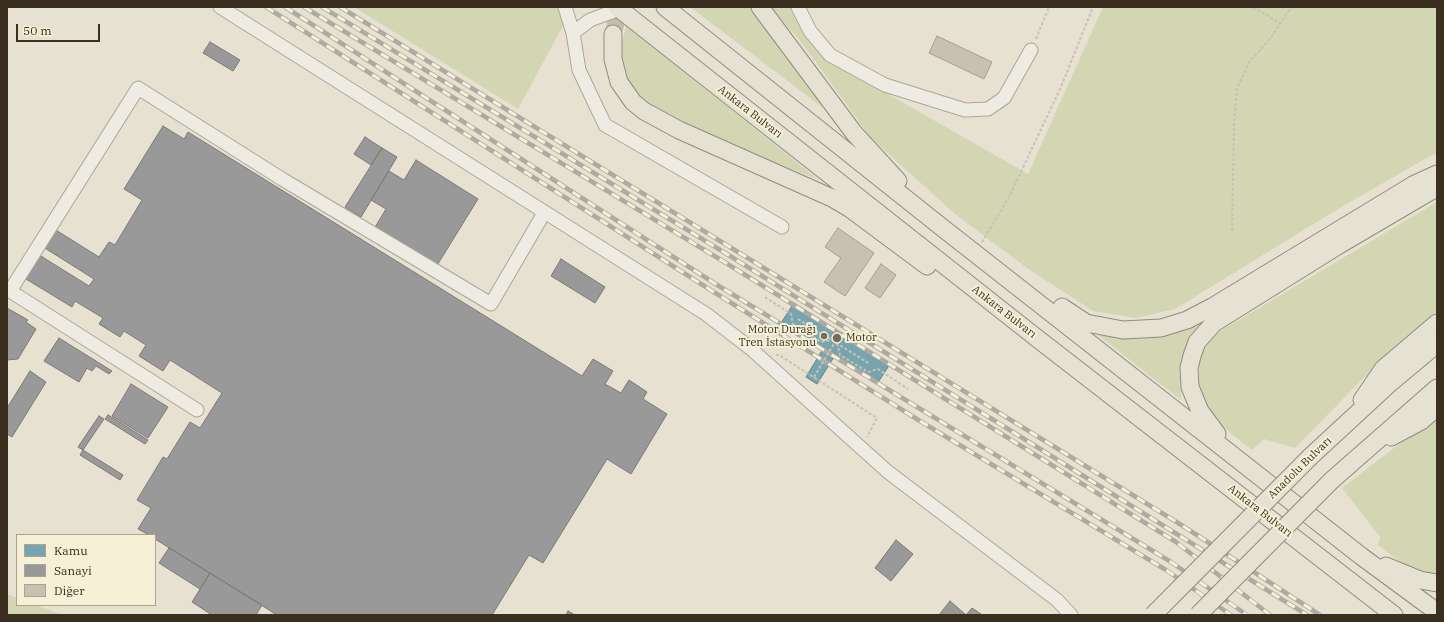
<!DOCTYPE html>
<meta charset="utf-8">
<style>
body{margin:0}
#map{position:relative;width:1444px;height:622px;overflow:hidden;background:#e6e1d0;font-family:"IBM Plex Serif",serif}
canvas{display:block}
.frame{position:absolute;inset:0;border:8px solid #3b2f20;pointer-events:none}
.legend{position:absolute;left:16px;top:534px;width:140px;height:72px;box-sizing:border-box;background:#f6f0d7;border:1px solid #aba38e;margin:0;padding:5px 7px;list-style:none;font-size:12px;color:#3b2f20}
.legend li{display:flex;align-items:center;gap:8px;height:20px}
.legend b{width:20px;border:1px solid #aba38e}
.scale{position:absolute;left:16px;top:24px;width:84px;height:18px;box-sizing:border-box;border:2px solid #3b2f20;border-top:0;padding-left:5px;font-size:12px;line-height:14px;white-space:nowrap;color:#3b2f20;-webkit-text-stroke:3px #f6f0d7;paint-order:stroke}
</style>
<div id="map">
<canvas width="1444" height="622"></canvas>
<div class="frame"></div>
<ul class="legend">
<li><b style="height:11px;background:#76a5af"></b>Kamu</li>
<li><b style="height:11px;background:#999"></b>Sanayi</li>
<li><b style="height:11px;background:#cac0b1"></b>Diğer</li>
</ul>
<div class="scale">50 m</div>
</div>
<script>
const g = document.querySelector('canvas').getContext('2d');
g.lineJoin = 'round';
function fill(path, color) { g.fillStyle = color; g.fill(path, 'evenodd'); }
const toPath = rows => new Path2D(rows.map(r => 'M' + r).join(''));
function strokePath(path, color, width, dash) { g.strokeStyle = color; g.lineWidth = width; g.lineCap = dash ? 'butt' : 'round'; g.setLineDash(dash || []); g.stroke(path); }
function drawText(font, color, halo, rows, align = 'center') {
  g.font = font + ' "IBM Plex Serif",serif'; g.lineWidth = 4; g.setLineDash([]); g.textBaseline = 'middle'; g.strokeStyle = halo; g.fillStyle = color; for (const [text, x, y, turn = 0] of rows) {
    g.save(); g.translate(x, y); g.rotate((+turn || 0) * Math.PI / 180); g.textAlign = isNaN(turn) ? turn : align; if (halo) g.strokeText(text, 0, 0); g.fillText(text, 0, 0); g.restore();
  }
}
const green = toPath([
 [354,7,560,7,564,24,518,109],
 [690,7,749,7,830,113],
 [769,7,795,7,825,58,1028,174,1103,7,1437,7,1437,154,1430,156,1333,212,1175,309,1136,318,1093,311,1027,268,955,214,871,138,799,39],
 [626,26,819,180,723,142,657,112,632,89,622,71,619,59],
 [1437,202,1437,311,1392,349,1295,448,1264,439,1252,450,1209,416,1198,387,1198,372,1201,352,1210,340,1222,330],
 [1215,315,1195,331,1184,353,1180,368,1181,400,1098,335,1135,339,1155,337,1181,330],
 [1437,415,1437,574,1426,573,1403,564,1378,545,1380,537,1342,488],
 [7,594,17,598,17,605,36,605,62,615,7,615]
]);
const public = toPath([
 [794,303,890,364,877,384,834,357,817,384,806,377,823,349,781,323,794,303]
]);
const industry = toPath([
 [210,42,240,60,233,71,203,53,210,42],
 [163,126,184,139,188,132,582,376,593,359,613,371,605,384,621,393,629,380,647,392,643,399,667,414,631,474,607,459,543,563,529,555,492,615,277,615,155,539,155,535,149,535,138,529,151,508,137,500,163,457,167,459,190,422,200,428,222,393,170,360,163,371,139,356,146,345,124,331,120,337,99,324,103,318,75,301,72,307,21,276,36,253,89,286,94,279,40,245,51,227,99,257,109,242,115,245,142,200,124,189,163,126],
 [365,137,382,148,371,165,354,154,365,137],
 [382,148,397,157,361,217,345,207,382,148],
 [416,160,478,199,436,267,374,229,386,209,371,200,389,171,404,180,416,160],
 [561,259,605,287,595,303,551,276,561,259],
 [7,308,28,320,26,322,36,329,18,359,7,360,7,308],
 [59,338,112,371,109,374,96,366,92,371,87,368,79,382,44,361,59,338],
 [30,371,46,382,12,437,7,434,7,408,30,371],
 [131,384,168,407,148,438,112,416,131,384],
 [108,415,148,440,145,444,105,419,108,415],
 [99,416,104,419,83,450,78,447,99,416],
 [83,450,123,475,120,480,80,455,83,450],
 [896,540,913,554,891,581,875,568,896,540],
 [169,548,210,573,200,589,159,563,169,548],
 [210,573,262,605,256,615,212,615,192,602,210,573],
 [950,601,966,615,972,608,981,614,980,615,939,615,950,601],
 [568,611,575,615,566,615,568,611]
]);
const building = toPath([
 [937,36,992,62,984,79,929,53,937,36],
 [838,228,874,253,845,296,824,282,841,258,825,247,838,228],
 [881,264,896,275,880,298,865,288,881,264]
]);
const majorTunnel = toPath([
 [613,34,620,7]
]);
const path = toPath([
 [1253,7,1281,24],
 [1036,39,1049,7],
 [1232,231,1234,124,1237,89,1249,62,1270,39,1291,7],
 [982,242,1009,197,1061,87,1093,7],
 [765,297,791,314,793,324,821,342,833,340],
 [798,319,870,364],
 [837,343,840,355,868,372,878,369,908,389],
 [776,355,779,355,877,418,867,437]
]);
const minor = toPath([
 [220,7,706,314,750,348,888,472,1057,600,1071,615],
 [565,7,573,33,579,70,605,125,782,227],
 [798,7,810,31,830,55,885,85,965,110,988,109,1004,98,1031,50],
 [573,33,590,20,620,9],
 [197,410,10,291,138,88,282,179,491,304,544,213]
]);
const major = toPath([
 [617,7,1038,339,1394,615],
 [665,7,944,229,1361,556,1437,612],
 [760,7,854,133,898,181],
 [613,34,613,59,619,82,633,102,644,111,679,130,832,198,849,208,927,266],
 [1062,307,1086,323,1123,330,1161,328,1187,320,1212,307,1413,185,1437,174],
 [1362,400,1383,369,1437,323],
 [1217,434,1200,411,1190,387,1189,368,1192,356,1197,342,1205,333,1214,323,1339,245,1431,191,1437,189],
 [1391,437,1421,421,1437,407],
 [1310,457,1389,384,1437,344],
 [1332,480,1437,388],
 [1386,566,1420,580,1437,583]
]);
const rail = toPath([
 [266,7,709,289,920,421,1166,570,1231,615],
 [285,7,714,283,1171,562,1247,615],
 [304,7,726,263,1176,542,1270,615],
 [322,7,730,256,1307,615],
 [340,7,1183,526,1320,615]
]);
const pathBridge = toPath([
 [814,377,835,342]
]);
const majorBridge = toPath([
 [1153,615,1310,457],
 [1198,615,1332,480]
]);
const markers = [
 [824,336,4,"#776d5e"],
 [837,338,5,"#776d5e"]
];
const streetNames = [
 ["Ankara Bulvarı",750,112,38],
 ["Ankara Bulvarı",1004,312,38],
 ["Anadolu Bulvarı",1300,468,-44],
 ["Ankara Bulvarı",1260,511,38]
];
const poiNames = [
 ["Motor Durağı",816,330],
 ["Tren İstasyonu",816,343],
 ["Motor",846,338,"left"]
];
fill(green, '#d3d6b3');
fill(public, '#76a5af');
strokePath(public, '#648284', 1);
fill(industry, '#999');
strokePath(industry, '#7d7975', 1);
fill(building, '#cac0b1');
strokePath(building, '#a79d8f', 1);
strokePath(majorTunnel, '#c4bdad', 17, [17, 8]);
strokePath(minor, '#aca698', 15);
strokePath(major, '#918b7f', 19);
strokePath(path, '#c7c2b8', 2, [3, 2]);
strokePath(minor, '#eeebe2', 13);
strokePath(major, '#e5e1d3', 17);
strokePath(rail, '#aeaaa1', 4.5);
strokePath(rail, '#f6f0d7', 3, [9]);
strokePath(majorBridge, '#918b7f', 19, []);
strokePath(pathBridge, '#c7c2b8', 2, [3, 2]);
strokePath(majorBridge, '#e5e1d3', 17);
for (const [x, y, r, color] of markers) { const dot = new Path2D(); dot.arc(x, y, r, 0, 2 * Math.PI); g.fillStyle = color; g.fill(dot); strokePath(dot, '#f6f0d7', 1.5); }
drawText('11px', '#3b2f20', '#f6f0d7', streetNames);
drawText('11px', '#3b2f20', '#f6f0d7', poiNames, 'right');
</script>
